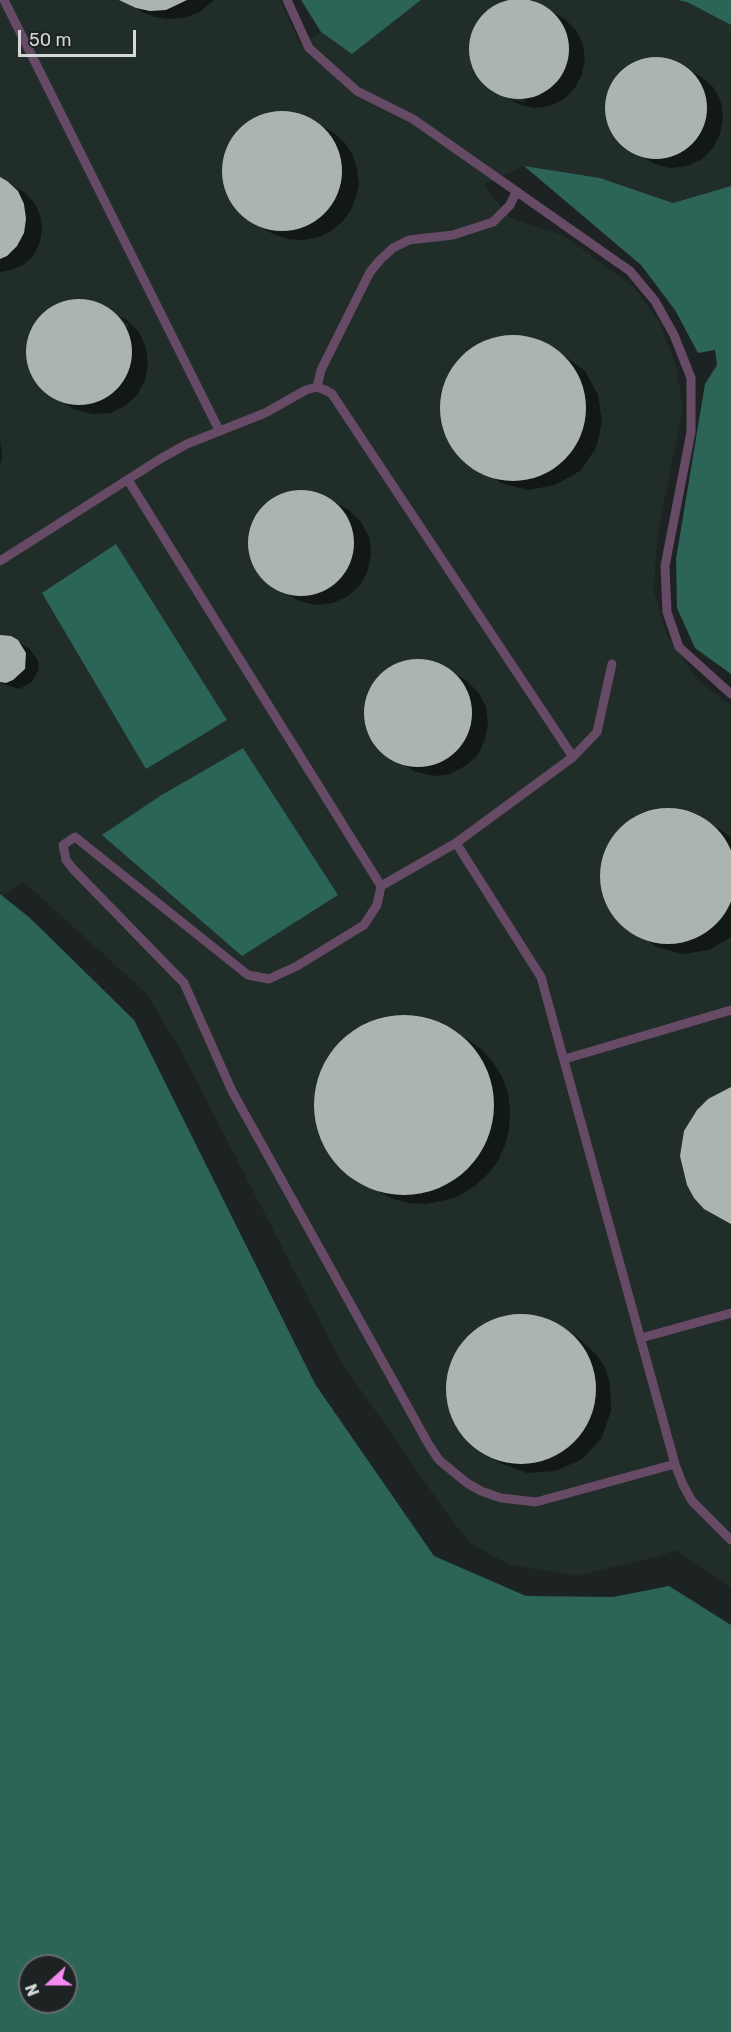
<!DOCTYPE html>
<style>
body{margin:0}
#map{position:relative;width:731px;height:2032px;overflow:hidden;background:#1d2322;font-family:Rubik,sans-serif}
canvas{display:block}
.north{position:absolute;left:18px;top:1954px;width:60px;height:60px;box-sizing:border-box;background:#1d2322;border:2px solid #666b6a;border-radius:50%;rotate:249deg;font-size:16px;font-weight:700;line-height:24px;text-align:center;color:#d4d8d7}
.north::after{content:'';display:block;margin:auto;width:21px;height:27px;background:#f489ef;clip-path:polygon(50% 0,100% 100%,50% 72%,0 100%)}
.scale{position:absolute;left:18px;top:30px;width:118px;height:27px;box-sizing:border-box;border:3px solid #d4d8d7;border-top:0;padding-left:8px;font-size:18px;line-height:21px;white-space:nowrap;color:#d4d8d7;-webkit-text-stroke:4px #1d2322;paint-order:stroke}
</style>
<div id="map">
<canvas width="731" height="2032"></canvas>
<div class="north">N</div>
<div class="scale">50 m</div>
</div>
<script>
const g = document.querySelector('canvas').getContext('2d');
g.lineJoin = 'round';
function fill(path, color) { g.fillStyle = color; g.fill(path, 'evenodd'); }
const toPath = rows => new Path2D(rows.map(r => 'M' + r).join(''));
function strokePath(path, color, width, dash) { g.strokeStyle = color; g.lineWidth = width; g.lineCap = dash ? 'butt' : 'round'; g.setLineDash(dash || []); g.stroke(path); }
const built = toPath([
 [0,0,280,0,300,44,321,32,352,54,421,0,677,0,687,2,731,25,731,186,673,203,600,178,524,166,484,185,510,218,563,235,634,287,659,321,676,366,683,407,657,537,654,592,667,635,698,681,731,705,731,1588,676,1550,659,1556,576,1576,510,1565,471,1544,450,1518,340,1360,177,1043,145,992,24,882,0,898]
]);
const forest = toPath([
 [301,0,421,0,352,54,321,32],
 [677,0,731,0,731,25,687,2],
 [524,166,600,178,673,203,731,186,731,674,695,648,677,608,676,559,705,384,717,365,715,350,698,353,675,310,641,265],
 [0,894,30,918,134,1020,315,1384,434,1556,526,1596,613,1597,669,1586,731,1625,731,2032,0,2032],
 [30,1966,66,1966,66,2002,30,2002]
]);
const water = toPath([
 [116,544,227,720,146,769,42,593],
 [243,748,338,895,242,956,102,835,160,796]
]);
const shadow = toPath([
 [122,0,214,0,198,13,183,18,168,19,154,17,142,12],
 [513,0,533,1,565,19,576,30,583,44,585,59,582,74,575,88,564,99,550,106,534,108,518,104,509,99,524,102,524,99,501,94,486,85,475,72,470,56,470,39,477,23,488,10,502,2],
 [655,58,671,60,702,77,714,88,721,102,723,118,720,134,713,148,702,159,687,166,671,168,655,164,622,145,612,131,606,115,607,98,613,82,624,69,639,60],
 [276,112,291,112,305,116,334,133,345,143,353,155,357,169,359,183,356,197,351,210,342,222,331,231,319,237,303,240,288,239,273,234,243,216,233,204,226,190,223,175,224,160,229,145,237,132,249,122,262,115],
 [0,179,24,192,34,202,40,215,42,229,40,242,34,255,23,265,11,270,0,272],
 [78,300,95,303,110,310,127,328,129,326,119,316,127,320,139,332,146,348,148,364,145,380,137,395,125,406,110,413,93,414,76,410,58,400,43,390,33,376,27,359,28,341,35,325,46,312,62,303],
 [505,337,518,337,545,344,562,354,585,371,598,395,602,422,596,448,580,471,555,485,528,490,501,483,461,456,446,433,442,406,449,378,456,365,465,355,490,341],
 [0,439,2,456,0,467],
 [301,490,317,493,349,510,361,522,369,537,371,553,368,570,361,584,348,596,333,603,317,605,299,601,267,582,256,567,250,550,250,532,257,515,268,502,284,493],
 [0,637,11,638,30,649,38,661,39,669,32,682,19,689,0,683],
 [417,660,434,662,466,680,478,692,486,707,488,723,485,740,478,755,465,766,450,774,434,776,416,772,383,752,371,738,366,720,366,702,373,685,385,671,400,663],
 [672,808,698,815,731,837,731,937,709,950,683,954,657,947,619,921,605,898,602,871,608,846,623,826,647,812],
 [400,1016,417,1017,433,1021,467,1039,481,1049,493,1062,502,1077,508,1093,510,1110,509,1129,505,1145,498,1161,488,1174,475,1186,459,1196,443,1201,426,1204,409,1203,393,1199,360,1182,345,1171,334,1159,325,1144,319,1128,316,1110,317,1091,328,1059,338,1046,352,1033,366,1024,383,1019],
 [532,1316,559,1326,576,1336,597,1355,605,1368,610,1383,611,1411,601,1439,582,1459,556,1471,527,1473,500,1463,483,1453,462,1434,454,1421,449,1406,448,1377,452,1363,459,1349,478,1329,504,1317]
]);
const building = toPath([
 '469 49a50 50 0 1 1 100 0a50 50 0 1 1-100 0Z',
 [119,0,187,0,166,10,150,11,136,8],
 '605 108a51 51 0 1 1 102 0a51 51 0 1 1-102 0Z',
 '222 171a60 60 0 1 1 120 0a60 60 0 1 1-120 0Z',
 [0,177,7,181,18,191,24,204,26,219,24,233,17,246,7,256,0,259],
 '26 352a53 53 0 1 1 106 0a53 53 0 1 1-106 0Z',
 '440 408a73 73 0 1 1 146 0a73 73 0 1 1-146 0Z',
 '248 543a53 53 0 1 1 106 0a53 53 0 1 1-106 0Z',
 [0,635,11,636,18,640,26,653,25,669,13,680,6,683,0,682],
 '364 713a54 54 0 1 1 108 0a54 54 0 1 1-108 0Z',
 '600 876a68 68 0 1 1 136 0a68 68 0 1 1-136 0Z',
 '314 1105a90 90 0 1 1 180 0a90 90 0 1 1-180 0Z',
 [731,1087,731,1224,704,1209,694,1198,687,1185,680,1156,684,1131,697,1110,708,1099],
 '446 1389a75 75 0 1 1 150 0a75 75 0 1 1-150 0Z'
]);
const service = toPath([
 [4,0,219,430],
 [287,0,309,48,357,91,413,119,630,271,655,301,674,335,691,378,691,432,665,566,667,612,679,647,731,694],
 [317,387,321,370,370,272,380,260,393,248,409,240,453,235,493,222,510,205,516,192],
 [128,480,381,886],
 [0,561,160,459,187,444,265,413,306,390,317,387,325,390,332,394,573,757],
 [612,664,597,732,573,757,456,843,381,886,377,905,364,925,297,966,269,979,248,975,75,837,63,845,66,860,74,870,184,983,232,1091,429,1445,439,1460,467,1483,481,1491,501,1498,536,1502,675,1464],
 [456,843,541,977,675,1464,683,1485,692,1501,731,1540],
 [565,1059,731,1010],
 [641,1338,731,1313]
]);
fill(built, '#202d29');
fill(forest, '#2c6558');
fill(water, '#2b6558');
fill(shadow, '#0007');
fill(building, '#acb4b1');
strokePath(service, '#674a65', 9);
</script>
